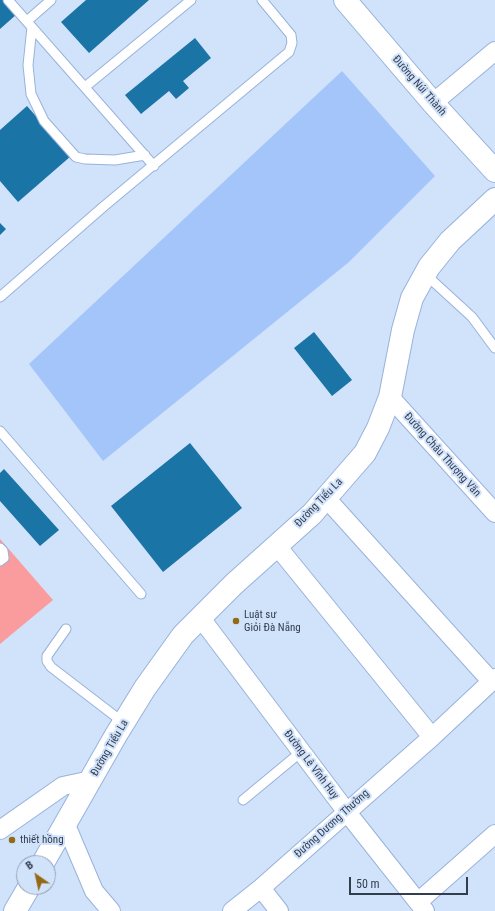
<!DOCTYPE html>
<meta charset="utf-8">
<style>
body{margin:0}
#map{position:relative;width:495px;height:911px;overflow:hidden;background:#d1e2fb;font-family:"Roboto Condensed",sans-serif}
canvas{display:block}
.north{position:absolute;left:16px;top:855px;width:40px;height:40px;box-sizing:border-box;background:#d1e2fb;border:1px solid #91a0b6;border-radius:50%;rotate:326deg;font-size:11px;font-weight:700;line-height:16px;text-align:center;color:#323d4e}
.north::after{content:'';display:block;margin:auto;width:14px;height:18px;background:#946a14;clip-path:polygon(50% 0,100% 100%,50% 72%,0 100%)}
.scale{position:absolute;left:349px;top:877px;width:119px;height:18px;box-sizing:border-box;border:2px solid #323d4e;border-top:0;padding-left:5px;font-size:12px;line-height:14px;white-space:nowrap;color:#323d4e;-webkit-text-stroke:3px #d1e2fb;paint-order:stroke}
</style>
<div id="map">
<canvas width="495" height="911"></canvas>
<div class="north">B</div>
<div class="scale">50 m</div>
</div>
<script>
const g = document.querySelector('canvas').getContext('2d');
g.lineJoin = 'round';
function fill(path, color) { g.fillStyle = color; g.fill(path, 'evenodd'); }
const toPath = rows => new Path2D(rows.map(r => 'M' + r).join(''));
function strokePath(path, color, width, dash) { g.strokeStyle = color; g.lineWidth = width; g.lineCap = dash ? 'butt' : 'round'; g.setLineDash(dash || []); g.stroke(path); }
function drawText(font, color, halo, rows, align = 'center') {
  g.font = font + ' "Roboto Condensed",sans-serif'; g.lineWidth = 4; g.setLineDash([]); g.textBaseline = 'middle'; g.strokeStyle = halo; g.fillStyle = color; for (const [text, x, y, turn = 0] of rows) {
    g.save(); g.translate(x, y); g.rotate((+turn || 0) * Math.PI / 180); g.textAlign = isNaN(turn) ? turn : align; if (halo) g.strokeText(text, 0, 0); g.fillText(text, 0, 0); g.restore();
  }
}
const green = toPath([
 [0,539,53,600,0,644]
]);
const water = toPath([
 [342,71,435,176,349,262,103,461,29,364]
]);
const building = toPath([
 [0,0,5,0,17,14,0,29],
 [86,0,149,0,89,53,61,22],
 [195,38,211,58,183,81,189,88,176,99,169,91,141,114,125,95],
 [27,106,71,156,18,202,0,181,0,130],
 [0,223,6,229,0,235],
 [314,332,352,380,332,396,294,348],
 [190,443,242,508,163,572,111,506],
 [4,469,59,530,40,546,0,501,0,473]
]);
const lane = toPath([
 [8,0,154,166],
 [27,21,51,0],
 [32,27,28,65,31,94,44,121,76,157,85,159,115,160,145,155],
 [85,87,191,0],
 [425,274,472,317,495,348],
 [0,297,103,207,289,52,292,43,291,35,262,0],
 [0,431,141,594],
 [0,548,3,551,4,558,0,561],
 [66,629,47,656,47,661,51,667,124,723],
 [243,800,301,752]
]);
const street = toPath([
 [433,103,495,51],
 [390,397,495,513],
 [326,498,491,681],
 [277,546,432,737],
 [200,617,346,811,425,911],
 [66,825,94,891,111,911],
 [0,830,63,786,91,780],
 [261,888,279,911],
 [418,902,495,834],
 [232,911,261,888,432,737,495,678]
]);
const secondary = toPath([
 [345,0,433,103,495,171],
 [43,863,116,735,145,688,183,635,234,584,312,514,365,453,378,428,390,397,403,330,412,298,429,267,450,241,495,199],
 [15,911,29,887]
]);
const markers = [
 [236,621,4,"#946a14"],
 [12,840,4,"#946a14"]
];
const streetNames = [
 ["Đường Núi Thành",419,86,49],
 ["Đường Châu Thượng Văn",442,455,48],
 ["Đường Tiểu La",319,503,-46],
 ["Đường Tiểu La",110,748,-60],
 ["Đường Lê Vĩnh Huy",311,765,53],
 ["Đường Dương Thường",332,824,-42]
];
const poiNames = [
 ["Luật sư",244,615],
 ["Giỏi Đà Nẵng",244,628],
 ["thiết hồng",20,840]
];
fill(green, '#fa9c9d');
fill(water, '#a3c5fa');
fill(building, '#1a74a6');
strokePath(lane, '#98b2db', 11);
strokePath(street, '#98b2db', 20);
strokePath(secondary, '#98b2db', 24);
strokePath(lane, '#fff', 9);
strokePath(street, '#fff', 18);
strokePath(secondary, '#fff', 22);
for (const [x, y, r, color] of markers) { const dot = new Path2D(); dot.arc(x, y, r, 0, 2 * Math.PI); g.fillStyle = color; g.fill(dot); strokePath(dot, '#d1e2fb', 1.5); }
drawText('11px', '#323d4e', '#d1e2fb', streetNames);
drawText('11px', '#323d4e', '#d1e2fb', poiNames, 'left');
</script>
